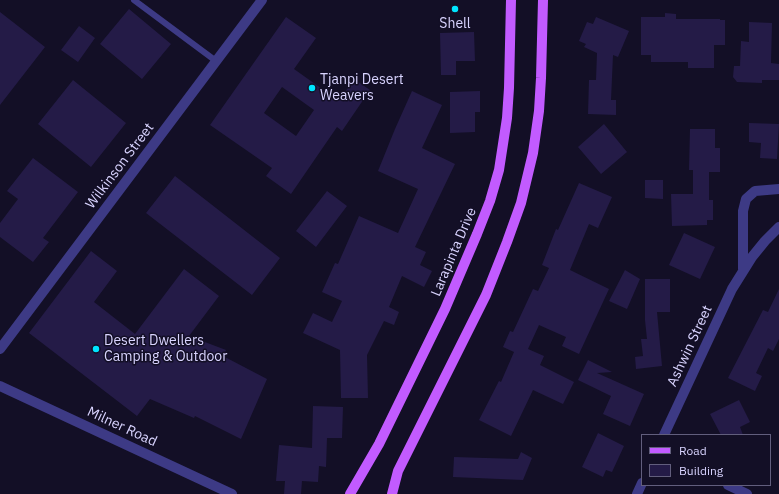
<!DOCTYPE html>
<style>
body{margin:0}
#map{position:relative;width:779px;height:494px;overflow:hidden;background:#130f26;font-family:"IBM Plex Sans",sans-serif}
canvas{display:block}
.legend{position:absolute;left:641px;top:434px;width:130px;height:52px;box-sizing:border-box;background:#130f26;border:1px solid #625e7d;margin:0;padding:5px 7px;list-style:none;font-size:12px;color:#d9d4ff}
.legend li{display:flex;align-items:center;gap:8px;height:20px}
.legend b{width:20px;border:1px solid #625e7d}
</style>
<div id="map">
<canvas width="779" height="494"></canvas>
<ul class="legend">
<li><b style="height:5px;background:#c25bff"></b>Road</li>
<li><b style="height:11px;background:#241b47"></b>Building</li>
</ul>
</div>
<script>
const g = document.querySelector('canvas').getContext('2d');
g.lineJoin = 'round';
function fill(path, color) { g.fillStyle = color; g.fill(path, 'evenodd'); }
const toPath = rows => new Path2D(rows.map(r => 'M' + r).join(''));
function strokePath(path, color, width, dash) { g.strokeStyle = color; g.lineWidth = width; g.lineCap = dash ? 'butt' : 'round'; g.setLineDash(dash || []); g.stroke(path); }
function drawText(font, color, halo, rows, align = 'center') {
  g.font = font + ' "IBM Plex Sans",sans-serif'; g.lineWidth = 3; g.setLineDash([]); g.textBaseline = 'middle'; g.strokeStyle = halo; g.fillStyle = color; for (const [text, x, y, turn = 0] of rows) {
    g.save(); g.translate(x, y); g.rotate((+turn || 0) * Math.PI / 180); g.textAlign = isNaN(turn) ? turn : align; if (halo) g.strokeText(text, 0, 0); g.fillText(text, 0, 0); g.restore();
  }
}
const building = toPath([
 [129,9,171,44,142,79,100,44],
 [0,12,45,47,0,105],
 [665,13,676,14,676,19,720,19,720,20,725,20,725,45,714,45,714,68,688,68,688,62,651,62,651,55,641,55,641,17,665,17],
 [286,17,316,38,294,69,339,101,354,79,370,90,342,131,337,127,291,194,266,176,272,168,210,125],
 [282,87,314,110,296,136,264,113],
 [596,17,629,31,618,57,613,55,611,100,616,100,616,115,588,114,589,80,596,80,597,53,584,47,586,44,579,41,587,22,593,24],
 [749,22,772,23,771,63,779,64,779,80,762,80,762,83,737,82,733,77,734,66,740,66,741,41,749,42],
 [79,26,95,38,78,62,61,50],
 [474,32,475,61,456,61,456,75,441,75,440,33],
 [73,80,126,123,91,167,38,124],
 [412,91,442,105,422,148,455,164,415,247,426,252,420,265,432,271,424,287,402,276,389,307,399,312,394,325,384,321,367,355,368,398,341,398,340,350,303,333,313,313,332,322,342,301,322,292,335,263,338,264,359,216,398,233,418,189,378,171,395,129],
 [480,91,480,112,475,112,475,132,450,133,450,92],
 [749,123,779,124,777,159,760,158,761,143,749,142],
 [604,124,627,152,601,174,578,147],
 [690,129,715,129,715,148,720,148,720,172,709,172,709,200,713,200,713,220,707,220,707,225,672,226,671,194,693,194,693,170,689,170],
 [33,158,78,192,43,238,49,242,33,262,0,237,0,223,18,199,7,191],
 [175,176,280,258,252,295,146,213],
 [645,180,663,180,663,199,645,198],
 [579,183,612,197,598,228,589,224,570,270,609,289,579,354,562,346,566,337,539,325,528,349,544,356,540,365,574,382,563,404,533,390,511,436,479,420,499,381,501,382,514,352,503,347,510,331,513,332,533,289,538,291,549,268,542,265,556,229,558,230],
 [327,191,347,206,316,247,296,231],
 [684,233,715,247,700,279,669,265],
 [91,251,117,271,94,302,135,334,184,269,219,296,189,336,226,350,223,356,267,379,241,439,195,416,194,418,150,399,137,416,29,333],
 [625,270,640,279,627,309,609,301],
 [645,279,670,279,670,312,657,312,662,366,636,369,635,357,643,356,641,339,647,339,645,320],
 [779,289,779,339,773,351,768,348,756,373,762,376,755,391,728,378,763,310,768,312],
 [588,360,612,372,597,373,644,394,630,426,603,414,611,396,578,380],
 [739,400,750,422,740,427,743,435,721,435,710,414],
 [313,406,343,407,342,438,327,438,326,467,319,466,318,482,302,481,301,494,284,494,285,481,276,481,279,445,312,448],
 [598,433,624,446,612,472,606,470,603,477,582,467],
 [521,452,532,458,523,480,453,477,454,457,518,459]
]);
const service = toPath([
 [134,0,216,61]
]);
const minor = toPath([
 [743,269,743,211,746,199,755,191,779,189],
 [0,349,262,0],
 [0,386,232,494],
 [664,435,732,289,752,257,765,241,779,227],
 [728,485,747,494],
 [637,494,642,483]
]);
const primary = toPath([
 [350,494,379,444,445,309,477,234,490,201,499,170,507,118,509,88,511,0],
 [392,494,398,471,486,295,507,242,521,203,533,153,539,111,541,78,543,0]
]);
const markers = [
 [455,9,4,"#00e5ff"],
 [312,88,4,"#00e5ff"],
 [96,349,4,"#00e5ff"]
];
const poiNames = [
 ["Shell",455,24,"center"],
 ["Tjanpi Desert",320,80],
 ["Weavers",320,96],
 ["Desert Dwellers",104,341],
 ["Camping & Outdoor",104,357]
];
const streetNames = [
 ["Wilkinson Street",120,166,-53],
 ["Larapinta Drive",454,252,-67],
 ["Ashwin Street",690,346,-65],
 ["Milner Road",122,427,25]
];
fill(building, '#241b47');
strokePath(service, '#3d3a85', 6);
strokePath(minor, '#3d3a85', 10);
strokePath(primary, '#c25bff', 10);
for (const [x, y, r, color] of markers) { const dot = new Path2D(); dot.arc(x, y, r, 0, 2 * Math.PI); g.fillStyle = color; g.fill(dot); strokePath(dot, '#130f26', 1.5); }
drawText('14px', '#d9d4ff', '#130f26', poiNames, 'left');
drawText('14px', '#d9d4ff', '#130f26', streetNames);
</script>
